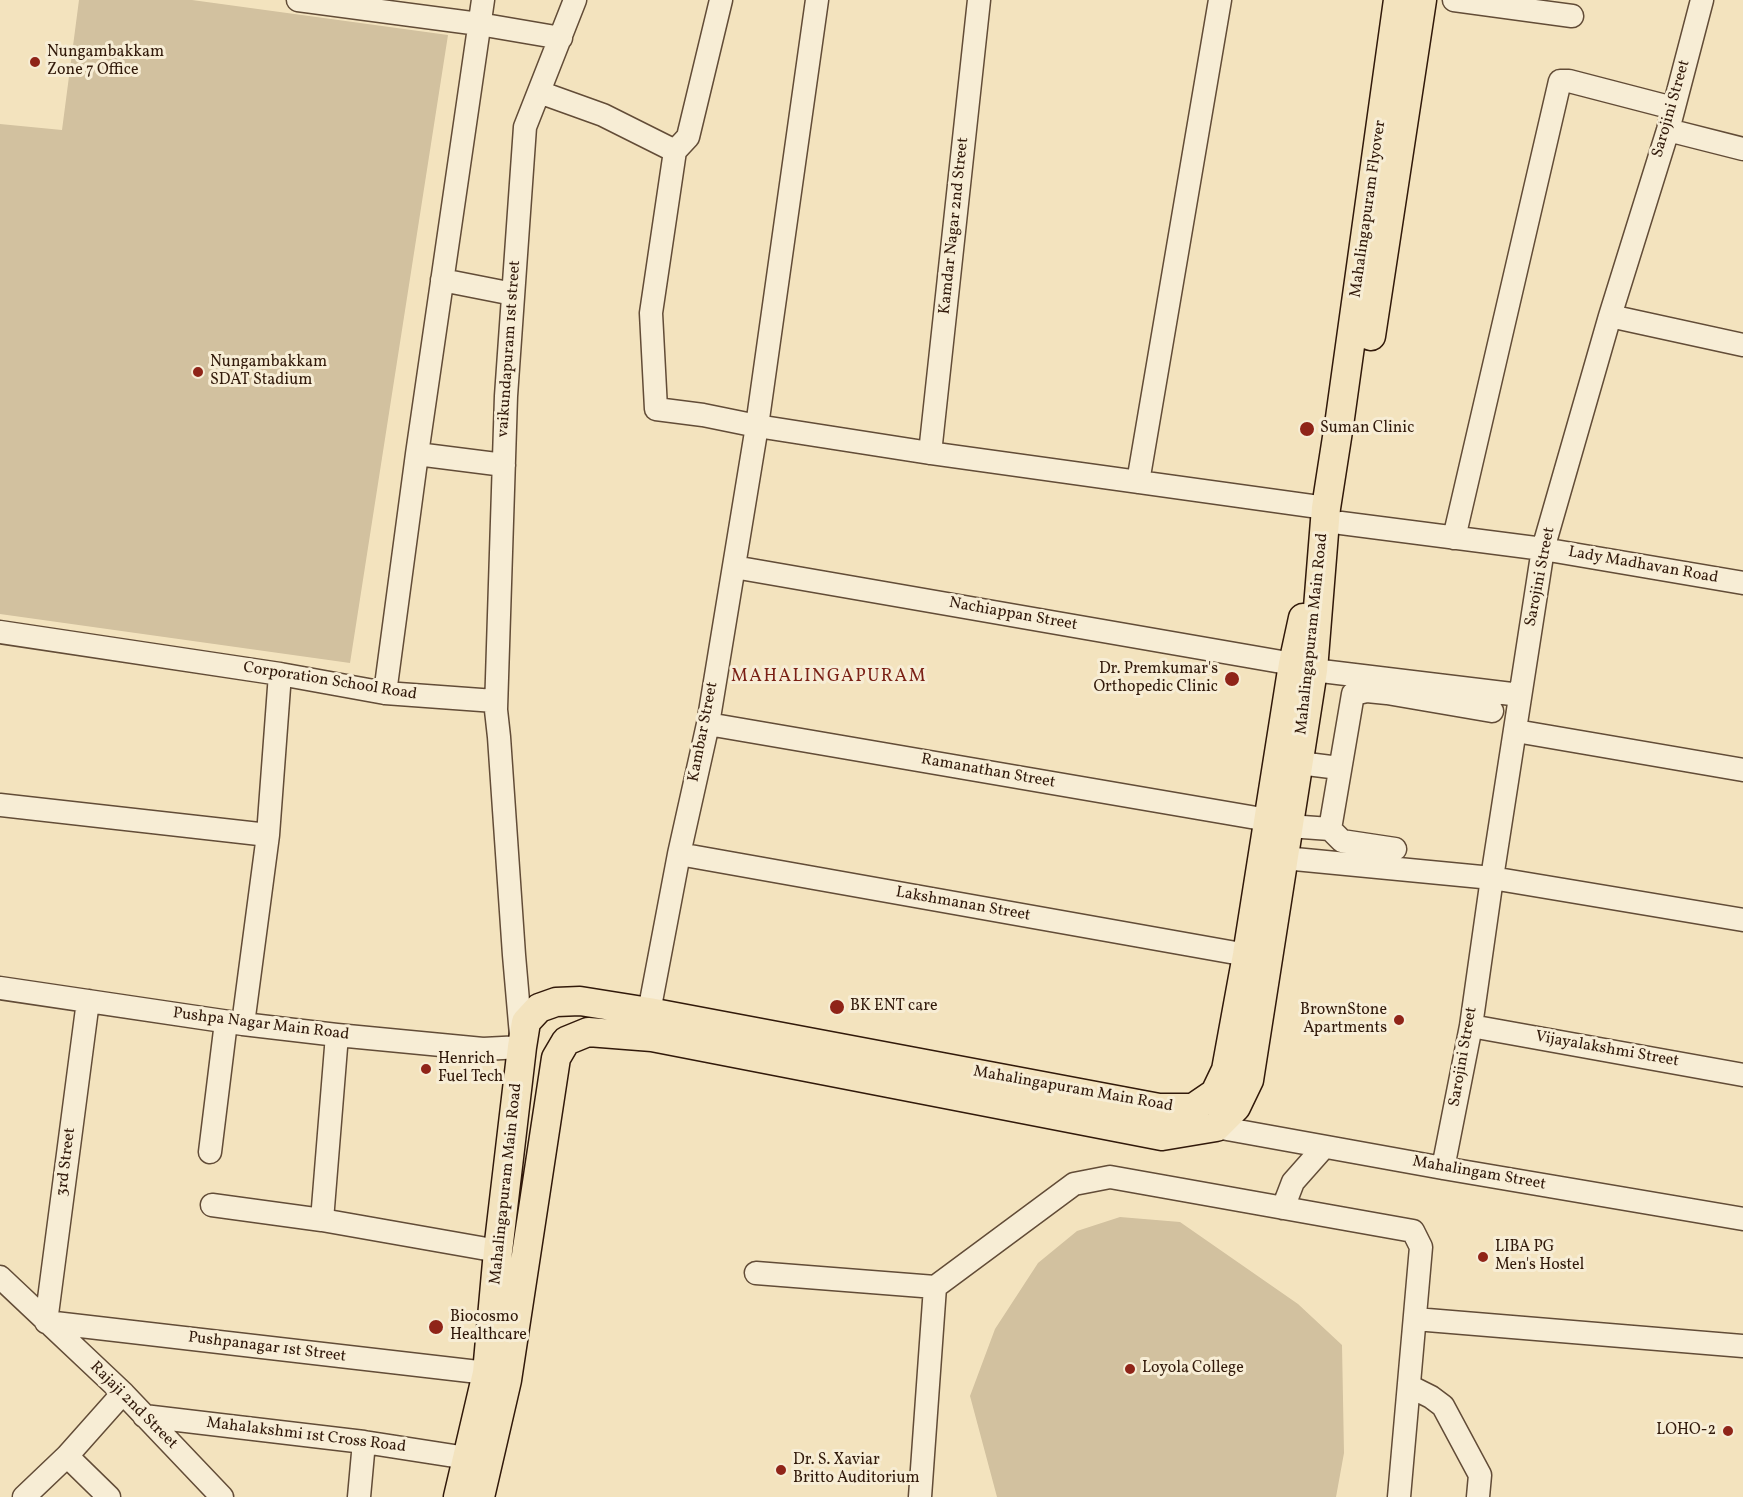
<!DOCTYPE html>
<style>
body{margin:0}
canvas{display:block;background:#f3e3be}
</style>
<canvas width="1743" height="1497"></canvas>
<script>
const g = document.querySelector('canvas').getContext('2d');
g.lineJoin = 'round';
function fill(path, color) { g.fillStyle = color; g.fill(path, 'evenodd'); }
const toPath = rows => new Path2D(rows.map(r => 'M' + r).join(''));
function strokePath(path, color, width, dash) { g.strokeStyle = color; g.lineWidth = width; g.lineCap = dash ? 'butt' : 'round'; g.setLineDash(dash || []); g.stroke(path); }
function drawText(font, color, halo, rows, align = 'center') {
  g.font = font + ' Vollkorn,serif'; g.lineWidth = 6; g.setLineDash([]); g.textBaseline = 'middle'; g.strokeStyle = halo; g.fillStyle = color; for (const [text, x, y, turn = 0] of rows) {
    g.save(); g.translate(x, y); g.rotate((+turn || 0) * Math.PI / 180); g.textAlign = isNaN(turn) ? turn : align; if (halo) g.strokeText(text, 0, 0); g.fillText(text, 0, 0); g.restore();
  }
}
const green = toPath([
 [79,0,192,0,448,35,350,663,0,614,0,124,62,130],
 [1120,1217,1180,1222,1298,1304,1342,1345,1344,1453,1336,1497,997,1497,970,1396,995,1329,1038,1263,1077,1231]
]);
const minor = toPath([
 [298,0,479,24,561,38],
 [721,0,688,137,675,151,651,313,656,409,703,415,757,426,930,453,1326,508],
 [1454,0,1572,16],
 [539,92,603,115,675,151],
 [1668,130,1743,149],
 [442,280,513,294],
 [1610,316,1743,345],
 [930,453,979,0],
 [417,454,504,465],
 [1138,482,1220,0],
 [1341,523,1543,549,1743,583],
 [1454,538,1560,81,1569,81,1673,108],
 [734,567,1293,664],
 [0,632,280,674,385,693,495,701,499,737,514,955,522,1047,483,1049,337,1035,243,1024,0,988],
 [1313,670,1520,695],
 [385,693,417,454,483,0],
 [496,709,506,396,525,127,575,0],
 [708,724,1268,820],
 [1516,731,1743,770],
 [1299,763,1339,768],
 [0,805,268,835],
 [1289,826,1330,829],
 [1395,849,1342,841,1330,829,1353,694,1367,691,1387,693,1492,711],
 [679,854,1247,955],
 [1268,854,1284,858,1492,878,1743,920],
 [243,1024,268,835,280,674],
 [1471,1026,1743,1075],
 [649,1029,649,1012,679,854,708,724,757,426,817,0],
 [1216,1127,1443,1168,1743,1219],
 [210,1152,226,1022],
 [1443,1168,1471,1026,1492,878,1543,549,1610,316,1668,130,1702,0],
 [212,1205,322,1220,498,1251],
 [1283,1208,1293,1182,1324,1147],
 [322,1220,337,1035],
 [756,1273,935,1287,920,1497],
 [0,1277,123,1393,222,1497],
 [935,1287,1074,1184,1110,1177,1413,1231,1421,1247,1399,1497],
 [1415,1319,1743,1346],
 [46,1322,487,1373],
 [46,1322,88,1001],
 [1409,1386,1431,1397,1443,1406,1480,1475,1478,1497],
 [144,1416,364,1442,467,1458],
 [67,1456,109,1497],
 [24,1497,67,1456,123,1393],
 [359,1497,364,1442]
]);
const major = toPath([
 [1371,336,1422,0],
 [458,1497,487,1373,498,1251,522,1047,526,1022,539,1008,556,1002,580,1001,649,1012,1159,1108,1193,1108,1215,1093,1226,1070,1247,955,1293,664,1303,618],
 [480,1497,507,1380,556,1058,566,1041,588,1032,652,1037,1162,1136,1216,1127,1236,1107,1249,1080,1313,670,1326,508,1340,418,1398,0]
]);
const markers = [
 [35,62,6,"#8f2418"],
 [198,372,6,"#8f2418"],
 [1307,429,8,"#8f2418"],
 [1232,679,8,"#8f2418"],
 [837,1007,8,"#8f2418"],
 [1399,1020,6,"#8f2418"],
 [426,1069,6,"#8f2418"],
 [1483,1257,6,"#8f2418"],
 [436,1327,8,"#8f2418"],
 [1130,1369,6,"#8f2418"],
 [1728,1431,6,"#8f2418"],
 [781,1470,6,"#8f2418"]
];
const poiNames = [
 ["Nungambakkam",47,53],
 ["Zone 7 Office",47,71],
 ["Nungambakkam",210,363],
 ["SDAT Stadium",210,381],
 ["Suman Clinic",1320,429],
 ["Dr. Premkumar's",1218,670,"right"],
 ["Orthopedic Clinic",1218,688,"right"],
 ["BK ENT care",850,1007],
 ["BrownStone",1387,1011,"right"],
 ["Apartments",1387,1029,"right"],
 ["Henrich",438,1060],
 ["Fuel Tech",438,1078],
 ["LIBA PG",1495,1248],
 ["Men's Hostel",1495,1266],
 ["Biocosmo",450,1318],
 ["Healthcare",450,1336],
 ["Loyola College",1142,1369],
 ["LOHO-2",1716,1431,"right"],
 ["Dr. S. Xaviar",793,1461],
 ["Britto Auditorium",793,1479]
];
const streetNames = [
 ["Sarojini Street",1672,109,-74],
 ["Mahalingapuram Flyover",1369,209,-82],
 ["Kamdar Nagar 2nd Street",955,226,-84],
 ["vaikundapuram 1st street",510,349,-86],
 ["Lady Madhavan Road",1643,566,10],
 ["Sarojini Street",1541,577,-79],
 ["Nachiappan Street",1013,615,10],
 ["Mahalingapuram Main Road",1313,634,-84],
 ["Corporation School Road",330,682,9],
 ["Kambar Street",704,732,-79],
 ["Ramanathan Street",988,772,10],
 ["Lakshmanan Street",963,905,10],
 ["Pushpa Nagar Main Road",261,1025,7],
 ["Vijayalakshmi Street",1607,1050,10],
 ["Sarojini Street",1464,1057,-80],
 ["Mahalingapuram Main Road",1073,1090,10],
 ["3rd Street",67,1162,-83],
 ["Mahalingam Street",1479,1174,10],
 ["Mahalingapuram Main Road",507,1184,-84],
 ["Pushpanagar 1st Street",267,1348,7],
 ["Rajaji 2nd Street",133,1406,45],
 ["Mahalakshmi 1st Cross Road",306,1436,7]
];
const neighbourhoodNames = [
 ["MAHALINGAPURAM",829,678]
];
fill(green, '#d2c19f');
strokePath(minor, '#624c37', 25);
strokePath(major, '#31190a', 31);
strokePath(minor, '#f7edd5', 22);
strokePath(major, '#f3e3be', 28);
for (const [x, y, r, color] of markers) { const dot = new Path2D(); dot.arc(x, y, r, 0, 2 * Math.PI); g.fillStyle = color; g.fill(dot); strokePath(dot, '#f7edd5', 2); }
drawText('16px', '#31190a', '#f7edd5', poiNames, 'left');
drawText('16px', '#31190a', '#f7edd5', streetNames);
g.letterSpacing = '1.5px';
drawText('18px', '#7a1f14', '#f7edd5', neighbourhoodNames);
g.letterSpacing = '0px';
</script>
